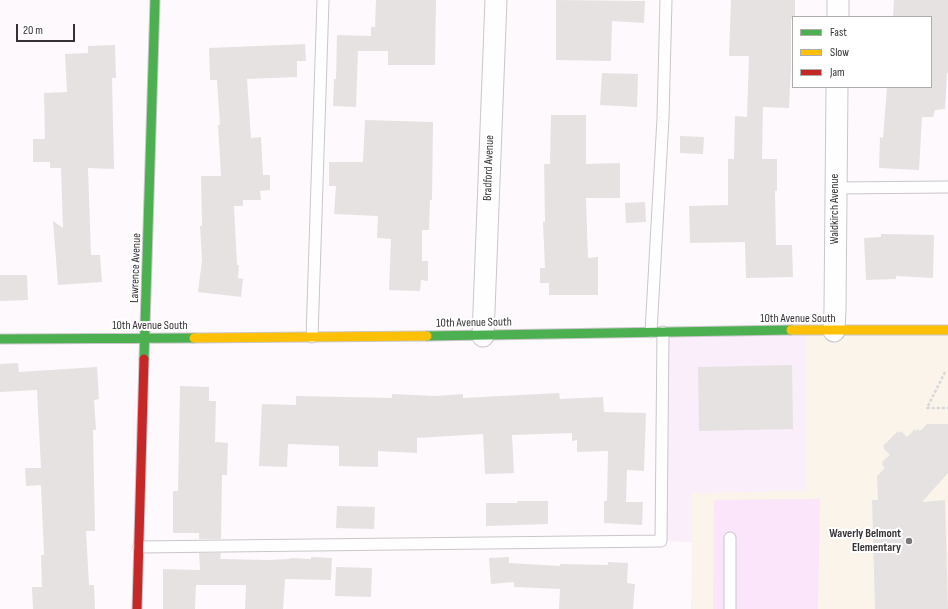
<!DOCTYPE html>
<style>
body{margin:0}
#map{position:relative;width:948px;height:609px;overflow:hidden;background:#fdf9fd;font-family:"Sofia Sans Condensed",sans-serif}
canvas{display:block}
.legend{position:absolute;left:792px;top:16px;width:140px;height:72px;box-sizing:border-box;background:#fff;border:1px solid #aeadae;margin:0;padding:5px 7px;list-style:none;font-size:12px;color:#353135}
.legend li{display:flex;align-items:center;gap:8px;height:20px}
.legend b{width:20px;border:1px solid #aeadae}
.scale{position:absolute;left:16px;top:24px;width:59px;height:18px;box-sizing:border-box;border:2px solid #353135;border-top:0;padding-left:5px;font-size:12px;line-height:14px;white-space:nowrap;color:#353135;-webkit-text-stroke:3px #fff;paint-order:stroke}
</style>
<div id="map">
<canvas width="948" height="609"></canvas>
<ul class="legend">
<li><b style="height:5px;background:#4caf50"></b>Fast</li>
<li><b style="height:5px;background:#ffc107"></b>Slow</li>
<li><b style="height:5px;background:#c62828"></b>Jam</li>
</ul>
<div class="scale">20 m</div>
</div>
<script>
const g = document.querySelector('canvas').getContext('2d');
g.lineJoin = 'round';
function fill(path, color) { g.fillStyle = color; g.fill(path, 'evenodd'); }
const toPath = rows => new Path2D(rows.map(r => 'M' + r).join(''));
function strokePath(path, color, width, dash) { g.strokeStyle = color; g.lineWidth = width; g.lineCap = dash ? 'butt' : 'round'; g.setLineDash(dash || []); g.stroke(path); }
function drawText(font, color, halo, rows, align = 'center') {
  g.font = font + ' "Sofia Sans Condensed",sans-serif'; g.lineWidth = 4; g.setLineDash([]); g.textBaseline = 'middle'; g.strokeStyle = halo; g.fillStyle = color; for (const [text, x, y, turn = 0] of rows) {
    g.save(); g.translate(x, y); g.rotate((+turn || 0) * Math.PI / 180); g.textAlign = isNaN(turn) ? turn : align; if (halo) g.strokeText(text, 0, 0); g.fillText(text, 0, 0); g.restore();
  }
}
const built = toPath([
 [806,330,806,492,692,493,692,542,662,541,663,332]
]);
const education = toPath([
 [806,330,948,330,948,609,691,609,692,493,806,491]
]);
const green = toPath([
 [820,499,818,609,713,609,714,500]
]);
const building = toPath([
 [376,0,436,0,435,65,388,65,388,51,358,51,356,107,333,106,334,79,336,79,337,35,371,36,371,27,375,27],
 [556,0,645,1,644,23,612,21,611,61,556,60],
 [731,0,795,0,795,17,791,19,791,66,789,108,763,107,762,159,777,159,777,191,775,191,776,245,792,245,793,277,746,278,745,242,690,243,689,206,728,205,728,159,734,159,735,116,747,117,749,56,729,56],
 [894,0,948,0,948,73,947,73,945,109,935,110,933,117,922,117,919,170,879,168,880,137,883,138,887,87,931,87,931,17,893,17],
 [305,44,306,61,297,61,297,77,247,79,251,138,261,137,263,175,270,175,270,190,260,191,261,200,243,200,243,206,234,206,237,265,239,265,238,278,243,279,241,297,198,292,202,260,200,226,202,226,201,176,221,176,218,125,220,125,217,80,210,80,209,48],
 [115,45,116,78,112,78,114,169,88,168,91,255,100,255,102,282,58,285,53,221,63,228,61,168,50,168,50,162,33,162,33,139,45,139,44,93,67,92,65,54,88,53,88,46],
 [602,73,638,74,637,107,600,105],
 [551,115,586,115,586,164,620,163,620,198,586,198,588,258,598,257,598,295,549,295,549,283,540,283,540,268,545,268,543,222,545,222,544,164,550,164],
 [365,120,433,122,432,200,430,200,429,230,422,230,422,261,428,261,428,281,421,280,420,291,389,290,391,239,377,238,378,216,334,214,336,186,329,186,329,162,363,162],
 [680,136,704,137,703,154,680,153],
 [645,202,646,222,626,223,625,203],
 [881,234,934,235,933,278,896,276,896,279,866,280,864,238,881,237],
 [0,275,27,275,28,300,0,301],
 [18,363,19,372,97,367,99,399,94,400,96,430,93,430,95,531,86,531,89,585,94,585,95,609,33,609,32,587,42,587,41,555,44,555,41,485,26,486,25,468,41,468,37,390,0,392,0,364],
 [792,365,793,429,699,431,698,367],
 [180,386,209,387,209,401,216,401,215,442,228,443,227,475,222,475,221,539,199,539,199,533,173,533,173,491,178,491],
 [559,393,560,399,603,397,604,412,646,413,644,471,627,470,626,502,643,502,642,525,604,523,604,501,607,501,608,451,577,452,577,440,572,441,572,433,512,435,514,473,485,474,483,434,417,438,417,453,378,451,378,467,339,466,339,446,288,444,287,467,259,466,262,404,296,405,296,396,392,398,392,394,435,396,463,394,463,398],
 [927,424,948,424,948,473,922,502,945,500,948,609,875,609,872,500,878,500,877,476,885,468,882,465,883,464,882,462,890,455,884,449,884,447,883,446,898,431,899,433,901,431,907,437,915,429,916,431,918,429,920,431],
 [517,501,548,501,548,524,486,526,486,503,517,503],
 [337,506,375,507,374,529,336,528],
 [199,553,221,553,220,559,268,560,290,559,290,558,311,559,311,557,332,558,331,580,285,579,283,609,245,609,246,585,196,585,195,609,163,609,163,569,200,570],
 [509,557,509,563,560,566,560,564,608,565,608,562,628,563,627,583,635,584,633,609,559,609,560,589,514,587,514,582,491,584,489,558],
 [336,567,372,568,371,597,335,596]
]);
const path = toPath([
 [945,372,927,408,948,408]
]);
const lane = toPath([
 [835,188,948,187],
 [651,332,663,118,666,0],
 [312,337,323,0],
 [139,547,661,541,663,332],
 [730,609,730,538]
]);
const street = toPath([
 [838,17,838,0],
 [834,331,835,309,837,87],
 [483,336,496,0]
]);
const fast = toPath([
 [427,336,791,330],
 [0,339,194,338],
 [144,359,155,0]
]);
const slow = toPath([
 [791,330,948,330],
 [194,338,427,336]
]);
const jam = toPath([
 [137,609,144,359]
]);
const markers = [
 [909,541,4,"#7b777b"]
];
const streetNames = [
 ["Bradford Avenue",489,168,-88],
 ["Waldkirch Avenue",835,209,-90],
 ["Lawrence Avenue",136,268,-88],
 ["10th Avenue South",798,319],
 ["10th Avenue South",474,323,-1],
 ["10th Avenue South",150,326]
];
const poiNames = [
 ["Waverly Belmont",901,534],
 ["Elementary",901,548]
];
fill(built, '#f9eef9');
fill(education, '#fbf4ea');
fill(green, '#fae5fa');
fill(building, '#e6e2e2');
strokePath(lane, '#cac6ca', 13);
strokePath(street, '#cac6ca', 23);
strokePath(fast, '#cac6ca', 11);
strokePath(slow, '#cac6ca', 11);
strokePath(jam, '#cac6ca', 11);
strokePath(path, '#d8d8d8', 2.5, [3, 2]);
strokePath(lane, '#fffeff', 11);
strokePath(street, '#fffeff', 21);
strokePath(fast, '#4caf50', 9);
strokePath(slow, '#ffc107', 9);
strokePath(jam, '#c62828', 9);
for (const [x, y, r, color] of markers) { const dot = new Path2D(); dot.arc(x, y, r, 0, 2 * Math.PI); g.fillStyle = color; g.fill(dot); strokePath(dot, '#fff', 1.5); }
drawText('12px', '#353135', '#fff', streetNames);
drawText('bold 12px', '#353135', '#fff', poiNames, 'right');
</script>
